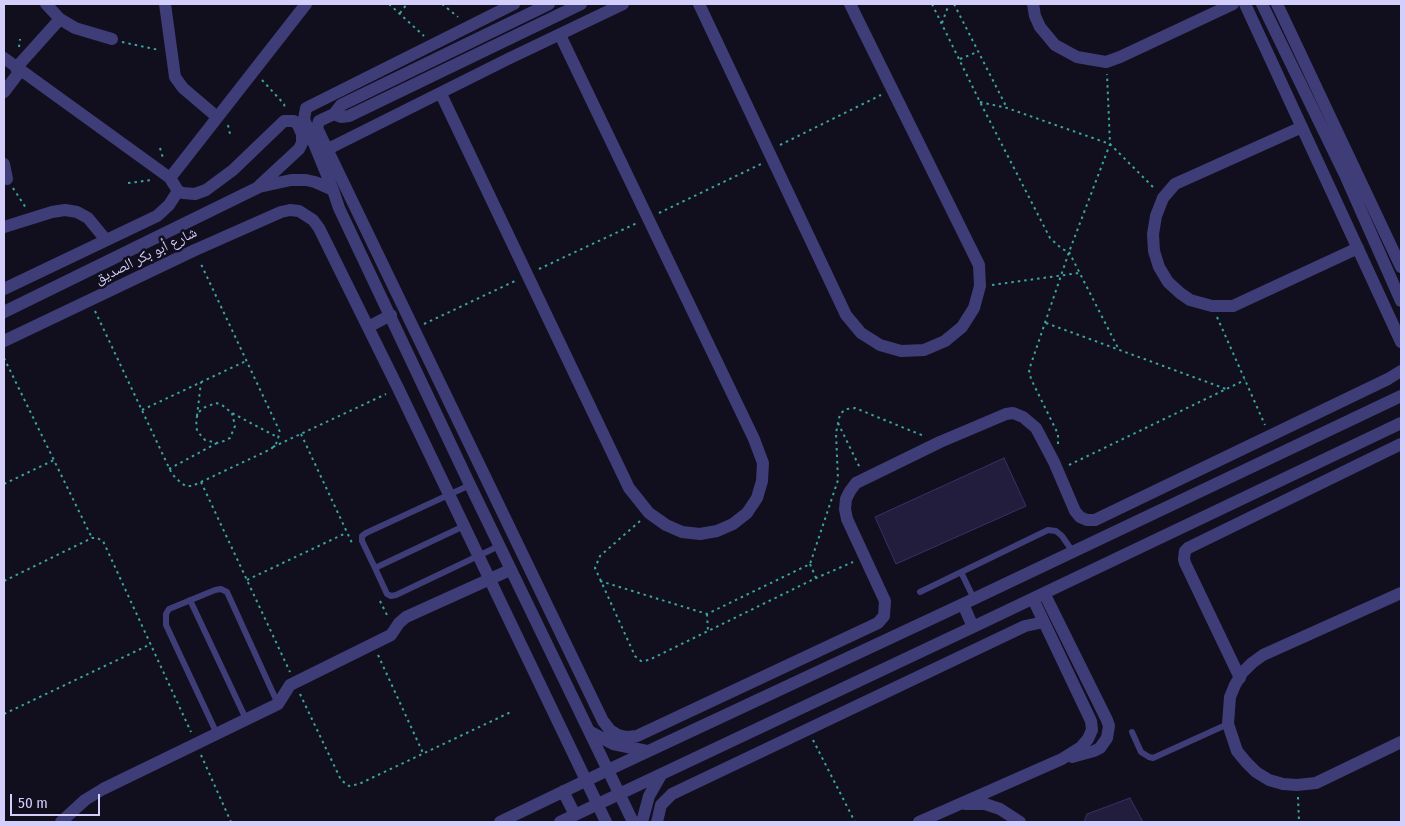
<!DOCTYPE html>
<meta charset="utf-8">
<style>
body{margin:0}
#map{position:relative;width:1405px;height:826px;overflow:hidden;background:#110e1e;font-family:"Fira Sans Condensed",sans-serif}
canvas{display:block}
.frame{position:absolute;inset:0;border:5px solid #d4cffa;pointer-events:none}
.scale{position:absolute;left:10px;top:794px;width:90px;height:22px;box-sizing:border-box;border:2px solid #d4cffa;border-top:0;padding-left:6px;font-size:15px;line-height:18px;white-space:nowrap;color:#d4cffa;-webkit-text-stroke:4px #110e1e;paint-order:stroke}
</style>
<div id="map">
<canvas width="1405" height="826"></canvas>
<div class="frame"></div>
<div class="scale">50 m</div>
</div>
<script>
const g = document.querySelector('canvas').getContext('2d');
g.lineJoin = 'round';
function fill(path, color) { g.fillStyle = color; g.fill(path, 'evenodd'); }
const toPath = rows => new Path2D(rows.map(r => 'M' + r).join(''));
function strokePath(path, color, width, dash) { g.strokeStyle = color; g.lineWidth = width; g.lineCap = dash ? 'butt' : 'round'; g.setLineDash(dash || []); g.stroke(path); }
function drawText(font, color, halo, rows, align = 'center') {
  g.font = font + ' "Fira Sans Condensed","Noto Naskh Arabic",sans-serif'; g.lineWidth = 5; g.setLineDash([]); g.textBaseline = 'middle'; g.strokeStyle = halo; g.fillStyle = color; for (const [text, x, y, turn = 0] of rows) {
    g.save(); g.translate(x, y); g.rotate((+turn || 0) * Math.PI / 180); g.textAlign = isNaN(turn) ? turn : align; if (halo) g.strokeText(text, 0, 0); g.fillText(text, 0, 0); g.restore();
  }
}
const building = toPath([
 [1004,458,1026,506,896,564,875,517,1004,458],
 [1130,798,1143,822,1084,822,1087,814,1130,798]
]);
const path = toPath([
 [389,4,424,36],
 [442,4,458,17],
 [932,4,980,102,1050,238,1062,249,1069,252,1119,350],
 [954,4,1007,108],
 [400,13,407,4],
 [942,23,949,4],
 [122,42,159,50],
 [19,47,20,39],
 [960,59,977,52],
 [262,80,284,104,285,109],
 [980,102,1007,108,1110,144,1155,189],
 [228,125,230,134],
 [780,145,881,95],
 [160,148,163,158],
 [128,183,152,180],
 [13,188,26,208],
 [659,213,761,164],
 [539,269,637,223],
 [992,285,1079,273],
 [95,311,172,474,181,483,186,486,192,486,201,482,271,449,276,444,280,432,200,262],
 [1217,317,1265,425],
 [1046,323,1226,389],
 [424,324,517,280],
 [4,358,92,538],
 [142,410,246,361],
 [232,413,235,426,230,438,224,441,217,443,205,440,197,431,196,419,199,412,203,408,216,403,222,405,232,413,279,438],
 [197,416,201,382],
 [838,423,860,468],
 [301,434,352,543],
 [1058,444,1058,434,1031,379,1029,370,1069,252,1110,144,1107,74],
 [273,447,386,394],
 [1069,465,1245,380],
 [169,469,217,443],
 [201,482,290,672],
 [4,484,54,460],
 [640,521,600,556,595,568,635,656,641,661,649,660,816,578,853,562],
 [810,564,816,578],
 [247,580,346,533],
 [4,581,92,538,97,538,103,541,191,732],
 [600,581,707,614,810,564,838,480,836,433,840,414,846,409,855,408,924,436],
 [380,601,388,617],
 [707,614,708,631],
 [378,655,423,753],
 [300,694,341,780,349,786,359,784,513,711],
 [4,714,151,644],
 [813,740,855,822],
 [201,755,231,822],
 [1298,797,1299,822]
]);
const service = toPath([
 [470,485,366,533,362,536,362,541,375,568,387,594,391,596,396,595,499,546],
 [375,568,464,526],
 [961,572,974,599],
 [920,592,1048,530,1056,531,1062,536,1073,552],
 [190,600,246,719],
 [1132,732,1141,752,1149,757,1153,758,1228,724],
 [217,734,166,625,166,614,169,609,215,590,221,589,227,592,278,704]
]);
const minor = toPath([
 [46,4,60,19,75,28,112,39],
 [165,4,175,77,183,88,217,117],
 [549,4,341,105,334,114,319,121,317,128,603,721,610,730,618,735,627,737,637,736,878,623,884,616,885,601,847,519,845,509,846,499,850,491,856,483,940,442,1006,414,1013,413,1023,417,1036,428,1054,462,1075,511,1080,517,1087,520,1095,520,1388,379,1401,371],
 [699,4,846,315,861,333,880,345,901,351,924,350,945,341,962,327,974,308,980,286,979,265,850,4],
 [1033,4,1035,16,1040,27,1055,45,1077,57,1106,62,1120,57,1233,4],
 [1245,4,1401,342],
 [1262,4,1346,177,1401,301],
 [1277,4,1401,267],
 [4,58,170,178,178,191,183,193,195,194,206,190,233,170,284,121,294,121,298,125,302,134,302,143,299,149,259,186],
 [16,68,60,19],
 [4,92,20,71],
 [441,94,629,488,649,513,666,525,682,532,700,534,717,531,733,524,747,513,757,498,762,481,763,463,754,439,560,35],
 [334,114,341,117,349,116,581,4],
 [1302,127,1175,184,1163,198,1156,216,1153,234,1154,251,1159,267,1168,282,1180,293,1190,300,1212,306,1233,306,1358,248],
 [328,149,508,59,623,4],
 [4,164,7,179],
 [170,178,306,4],
 [333,190,304,119,306,108,514,4],
 [4,227,52,212,65,210,77,212,88,218,106,240],
 [4,289,157,216,169,205,178,191],
 [4,312,259,187,291,180,306,180,315,182,333,190,339,208,470,485,633,822],
 [368,327,391,315],
 [4,341,195,250,281,212,290,210,299,211,313,220,319,228,398,388,606,822],
 [1044,593,1107,720,1109,726,1107,738,1100,748,1094,751,1072,757],
 [1401,593,1263,655,1252,663,1242,673,1235,685,1230,697,1228,724,1237,751,1246,762,1256,772,1269,780,1283,784,1297,785,1316,783,1401,742],
 [963,604,973,627],
 [1240,678,1185,563,1184,559,1185,551,1188,548,1401,444],
 [589,731,613,744,647,751],
 [563,791,575,815],
 [965,804,985,804,1000,809,1020,822],
 [61,822,85,800,103,789,278,704,290,685,391,635,399,623,406,617,510,570],
 [500,822,608,770,963,604,1401,396],
 [560,822,973,627,1401,423],
 [642,822,649,796,661,775],
 [657,822,661,805,672,794,1025,626,1044,622],
 [919,822,1062,759,1081,747,1088,739,1092,730,1091,721,1033,599]
]);
const streetNames = [
 ["شارع أبو بكر الصديق",146,256,-26]
];
fill(building, '#221c3d');
strokePath(building, '#3a3067', 1);
strokePath(path, '#39a59d', 2, [2.5, 4]);
strokePath(service, '#3f3d78', 6);
strokePath(minor, '#3f3d78', 12);
drawText('15px', '#d4cffa', '#110e1e', streetNames);
</script>
